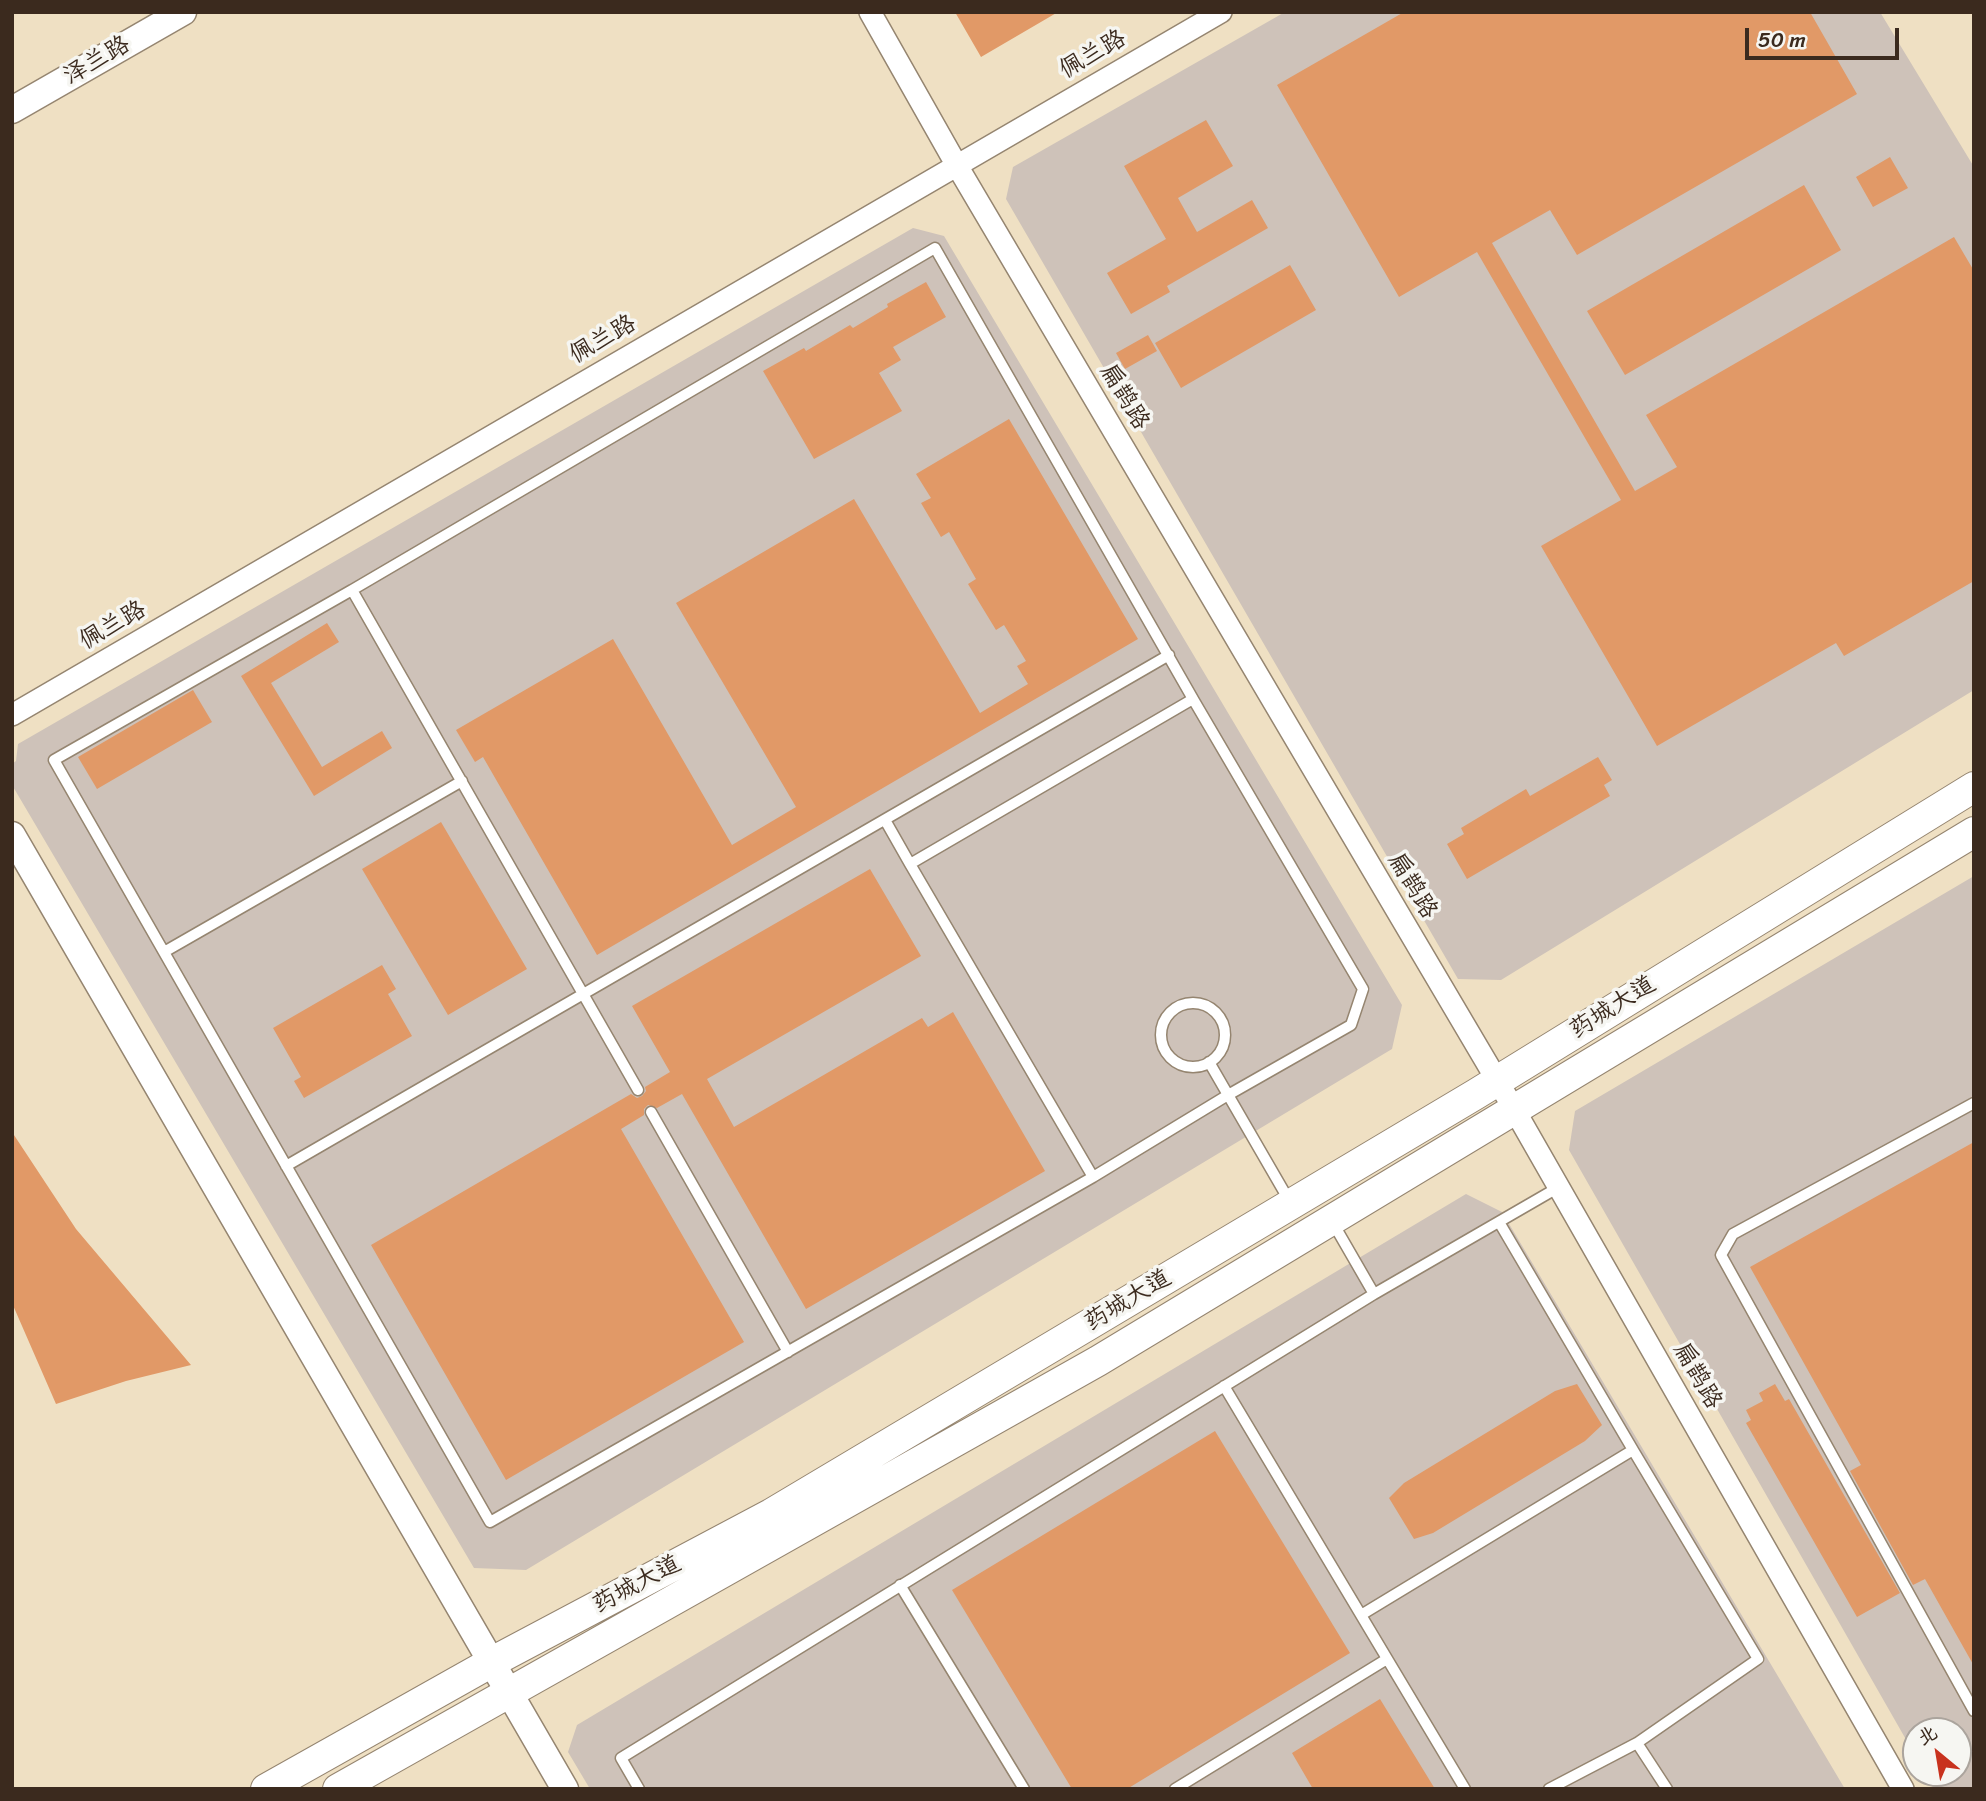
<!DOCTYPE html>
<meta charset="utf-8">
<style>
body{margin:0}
#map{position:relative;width:1986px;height:1801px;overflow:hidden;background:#efe0c3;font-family:Sriracha,"LXGW WenKai TC",sans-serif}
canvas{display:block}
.frame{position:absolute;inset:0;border:14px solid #3b2a1e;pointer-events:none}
.north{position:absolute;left:1902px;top:1717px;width:70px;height:70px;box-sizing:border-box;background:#f6f6f2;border:2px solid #aba49d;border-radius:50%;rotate:330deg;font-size:19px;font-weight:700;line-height:28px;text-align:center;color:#3b2a1e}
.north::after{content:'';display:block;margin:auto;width:24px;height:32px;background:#c8321e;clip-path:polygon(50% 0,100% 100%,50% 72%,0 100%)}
.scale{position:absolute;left:1745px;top:28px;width:154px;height:32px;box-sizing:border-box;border:4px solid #3b2a1e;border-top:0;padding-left:9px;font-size:21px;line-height:24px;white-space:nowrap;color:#3b2a1e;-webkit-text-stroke:5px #f6f6f2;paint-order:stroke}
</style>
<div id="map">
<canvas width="1986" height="1801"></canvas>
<div class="frame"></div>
<div class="north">北</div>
<div class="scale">50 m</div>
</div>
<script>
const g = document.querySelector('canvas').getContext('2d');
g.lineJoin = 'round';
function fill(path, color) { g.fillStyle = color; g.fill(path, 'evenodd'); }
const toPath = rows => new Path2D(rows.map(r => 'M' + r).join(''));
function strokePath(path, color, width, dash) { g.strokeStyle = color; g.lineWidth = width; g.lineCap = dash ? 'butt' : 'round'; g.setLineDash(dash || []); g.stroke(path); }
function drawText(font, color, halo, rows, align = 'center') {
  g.font = font + ' Sriracha,"LXGW WenKai TC",sans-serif'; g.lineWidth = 7; g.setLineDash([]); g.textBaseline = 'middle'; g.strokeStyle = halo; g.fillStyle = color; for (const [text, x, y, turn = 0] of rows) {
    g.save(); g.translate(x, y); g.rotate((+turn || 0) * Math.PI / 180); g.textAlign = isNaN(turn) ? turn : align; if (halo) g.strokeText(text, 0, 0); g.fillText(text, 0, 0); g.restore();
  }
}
const industrial = toPath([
 [1285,12,1880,12,1974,167,1974,690,1501,980,1458,979,1006,199,1013,167],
 [913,228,944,236,1402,1005,1392,1049,526,1570,474,1568,12,785,12,764,16,761,18,744],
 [1974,876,1974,1789,1934,1789,1925,1773,1958,1773,1958,1731,1916,1731,1916,1757,1569,1150,1575,1111],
 [1466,1194,1502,1212,1845,1789,590,1789,568,1752,577,1725]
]);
const building = toPath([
 [955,12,1058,12,981,57],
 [1404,12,1810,12,1857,94,1577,255,1550,210,1492,243,1635,491,1677,467,1646,415,1954,237,1974,271,1974,581,1844,656,1836,643,1657,746,1541,546,1621,500,1477,252,1399,297,1277,85],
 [1206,120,1233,166,1178,198,1197,232,1252,200,1268,228,1167,286,1170,292,1131,314,1107,273,1166,239,1124,166],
 [1890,157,1908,188,1873,207,1856,177],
 [1804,185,1841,250,1625,375,1587,311],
 [1290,265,1316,310,1181,388,1155,343],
 [926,282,946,317,893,347,901,360,879,373,902,411,814,459,763,371,804,348,806,351,850,325,853,328,888,307,887,304],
 [1148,335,1157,351,1125,369,1116,353],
 [1009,419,1138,639,597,955,483,757,475,762,456,730,613,639,732,845,796,807,676,603,854,499,980,713,1028,684,1017,666,1026,661,1004,625,996,630,968,584,976,579,949,532,941,537,921,503,931,498,916,474],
 [327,623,339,642,271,683,322,767,382,731,392,748,314,796,241,676],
 [193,690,212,722,97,789,78,757],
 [1598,757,1612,780,1604,785,1610,796,1467,879,1447,844,1464,834,1461,828,1526,789,1530,796],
 [441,822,527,969,448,1015,362,869],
 [870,869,921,956,707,1079,734,1127,922,1018,928,1027,953,1012,1045,1171,806,1309,682,1094,657,1108,648,1105,644,1109,644,1115,621,1129,744,1342,506,1480,371,1245,631,1094,637,1098,642,1096,646,1091,645,1087,670,1072,632,1006],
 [382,965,396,989,388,994,412,1036,304,1098,294,1081,301,1077,273,1028],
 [12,1132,76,1229,191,1365,126,1381,56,1404,12,1303],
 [1974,1142,1974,1666,1925,1579,1913,1585,1850,1471,1861,1465,1750,1267],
 [1577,1384,1602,1425,1585,1441,1433,1533,1414,1539,1389,1498,1404,1483,1555,1391],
 [1775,1384,1785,1401,1789,1399,1900,1593,1857,1617,1746,1423,1751,1420,1746,1410,1763,1401,1759,1393],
 [1215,1431,1350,1653,1127,1789,1072,1789,952,1590],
 [1380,1699,1435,1789,1313,1789,1292,1753]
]);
const service = toPath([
 [352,590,935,248,1193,699],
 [1193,699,1363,989,1351,1025,1228,1095,1093,1177,910,864,1193,699],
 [885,820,910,864],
 [164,952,462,781],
 '1161 1035a32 32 0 1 1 64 0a32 32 0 1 1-64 0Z',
 [1209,1062,1290,1202],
 [638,1090,352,590,54,760,490,1522,1093,1177],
 [1974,1103,1733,1234,1721,1255,1974,1711],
 [651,1112,788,1352],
 [286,1166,1169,655],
 [1333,1223,1374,1294,1559,1187],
 [1224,1386,1465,1789],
 [900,1585,1024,1789],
 [1361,1615,1633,1450,1499,1222],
 [1637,1743,1667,1789],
 [639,1789,621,1758,1374,1294],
 [1175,1789,1387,1659],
 [1549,1789,1637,1743,1758,1659,1633,1450]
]);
const minor = toPath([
 [870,12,956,164,1514,1109,1903,1789],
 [12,715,1221,12]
]);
const tertiary = toPath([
 [12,110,183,12],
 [12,835,565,1789]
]);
const secondary = toPath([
 [266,1789,492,1662,771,1514,1476,1094,1974,787],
 [338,1789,1098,1361,1974,832]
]);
const streetNames = [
 ["佩兰路",1093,55,-30],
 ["泽兰路",97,61,-30],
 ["佩兰路",603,340,-30],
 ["扁鹊路",1124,397,59],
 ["佩兰路",113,626,-30],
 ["扁鹊路",1412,886,59],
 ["药城大道",1613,1008,-32],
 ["药城大道",1128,1301,-31],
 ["扁鹊路",1697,1376,60],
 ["药城大道",637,1585,-28]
];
fill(industrial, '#cec2b9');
fill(building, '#e19967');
strokePath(service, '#958570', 13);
strokePath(minor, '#958570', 24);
strokePath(tertiary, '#958570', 29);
strokePath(secondary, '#958570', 32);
strokePath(service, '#fff', 10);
strokePath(minor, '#fff', 21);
strokePath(tertiary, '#fff', 26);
strokePath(secondary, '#fff', 30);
drawText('24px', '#3b2a1e', '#f6f6f2', streetNames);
</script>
